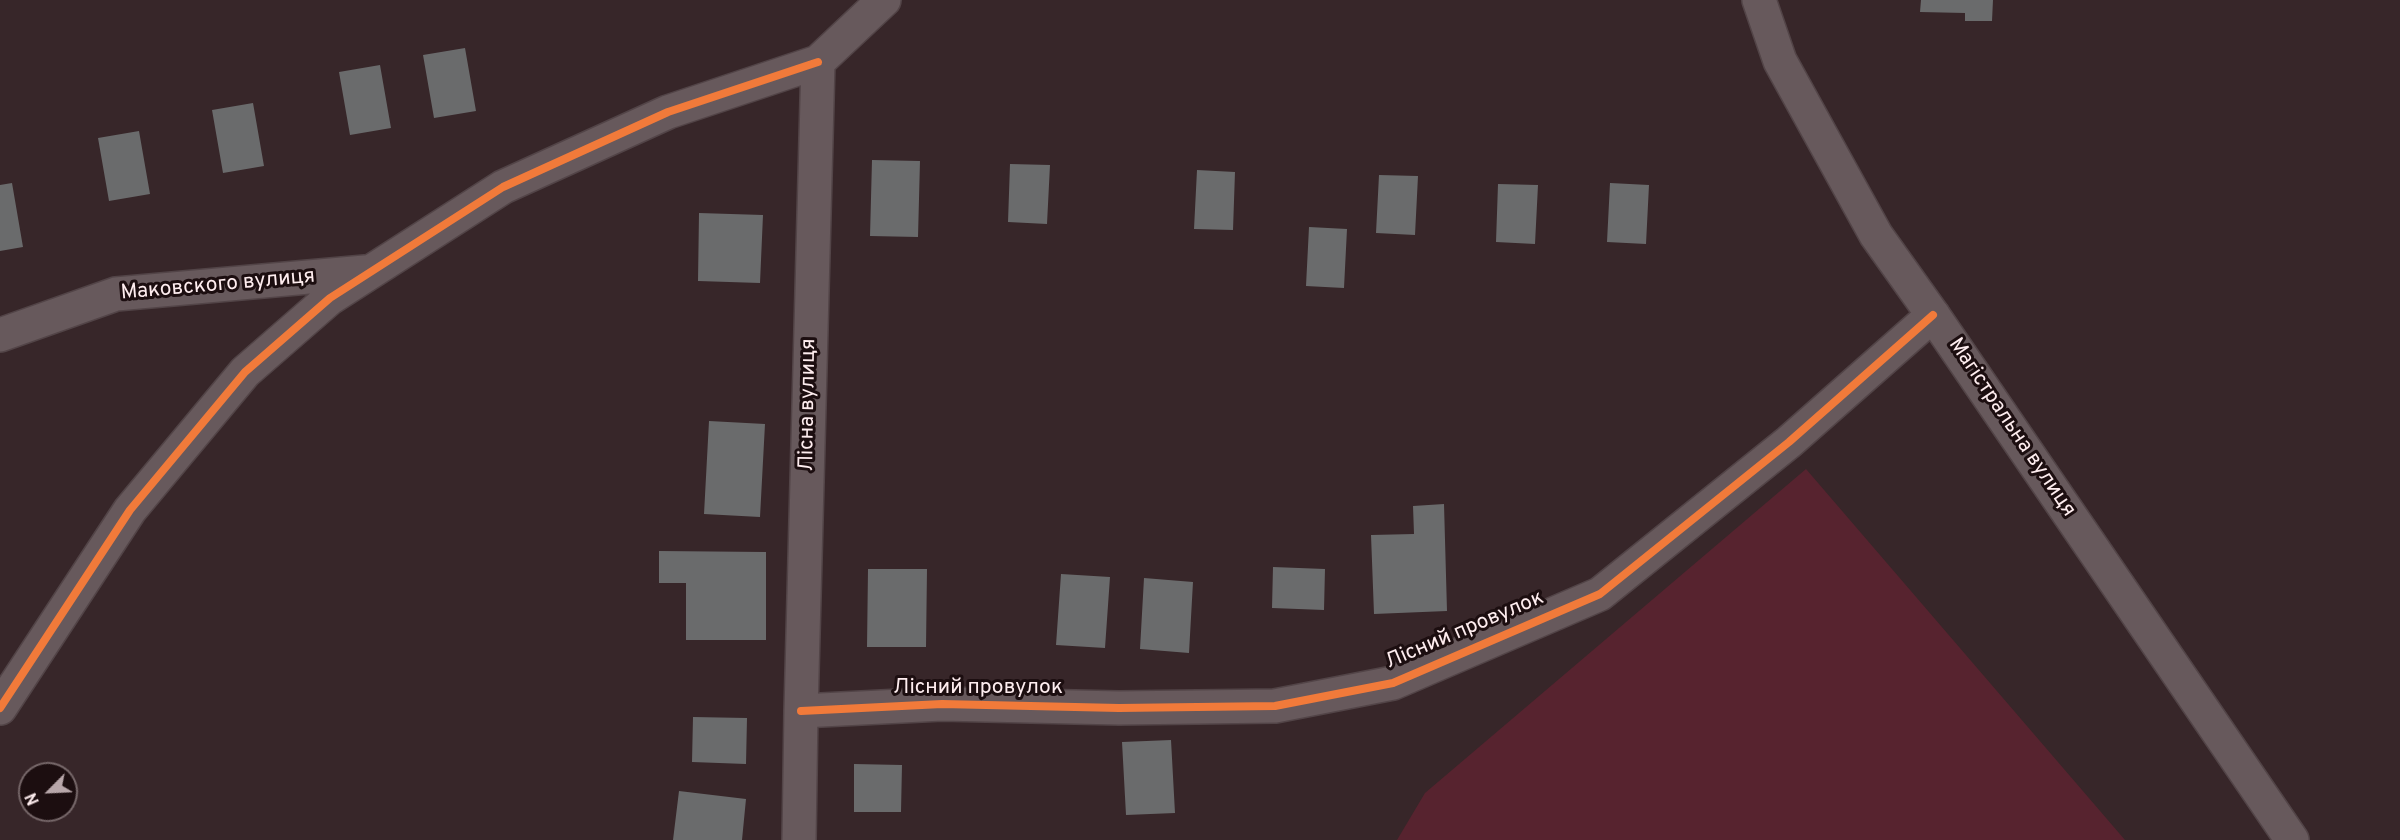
<!DOCTYPE html>
<meta charset="utf-8">
<style>
body{margin:0}
#map{position:relative;width:2400px;height:840px;overflow:hidden;background:#372629;font-family:Overpass,sans-serif}
canvas{display:block}
.north{position:absolute;left:18px;top:762px;width:60px;height:60px;box-sizing:border-box;background:#1c0e10;border:2px solid #766769;border-radius:50%;rotate:246deg;font-size:16px;font-weight:700;line-height:24px;text-align:center;color:#feedef}
.north::after{content:'';display:block;margin:auto;width:21px;height:27px;background:#b8a7aa;clip-path:polygon(50% 0,100% 100%,50% 72%,0 100%)}
</style>
<div id="map">
<canvas width="2400" height="840"></canvas>
<div class="north">N</div>
</div>
<script>
const g = document.querySelector('canvas').getContext('2d');
g.lineJoin = 'round';
function fill(path, color) { g.fillStyle = color; g.fill(path, 'evenodd'); }
const toPath = rows => new Path2D(rows.map(r => 'M' + r).join(''));
function strokePath(path, color, width, dash) { g.strokeStyle = color; g.lineWidth = width; g.lineCap = dash ? 'butt' : 'round'; g.setLineDash(dash || []); g.stroke(path); }
function drawText(font, color, halo, rows, align = 'center') {
  g.font = font + ' Overpass,sans-serif'; g.lineWidth = 6; g.setLineDash([]); g.textBaseline = 'middle'; g.strokeStyle = halo; g.fillStyle = color; for (const [text, x, y, turn = 0] of rows) {
    g.save(); g.translate(x, y); g.rotate((+turn || 0) * Math.PI / 180); g.textAlign = isNaN(turn) ? turn : align; if (halo) g.strokeText(text, 0, 0); g.fillText(text, 0, 0); g.restore();
  }
}
const green = toPath([
 [1806,469,2125,840,1397,840,1425,793]
]);
const building = toPath([
 [1921,0,1993,0,1992,21,1965,21,1965,13,1920,12],
 [465,48,476,111,434,118,423,55],
 [380,65,391,128,350,135,339,72],
 [253,103,264,166,223,173,212,110],
 [139,131,150,194,109,201,98,138],
 [872,160,920,161,918,237,870,236],
 [1010,164,1050,165,1047,224,1008,222],
 [1197,170,1235,172,1233,230,1194,229],
 [1379,175,1418,176,1415,235,1376,233],
 [12,183,23,247,0,251,0,185],
 [1610,183,1649,185,1646,244,1607,242],
 [1498,184,1538,185,1535,244,1496,242],
 [699,213,763,215,760,283,698,281],
 [1309,227,1347,229,1344,288,1306,286],
 [709,421,765,424,760,517,704,514],
 [1444,504,1447,611,1374,614,1371,535,1414,534,1413,506],
 [659,551,766,552,766,640,686,640,686,583,659,583],
 [1273,567,1325,569,1324,610,1272,608],
 [868,569,927,569,926,647,867,647],
 [1061,574,1110,577,1105,648,1056,645],
 [1144,578,1193,582,1189,653,1140,649],
 [693,717,747,718,746,764,692,762],
 [1171,740,1175,813,1126,815,1122,742],
 [854,764,902,765,901,812,854,812],
 [679,791,746,799,742,840,673,840]
]);
const minor = toPath([
 [0,335,116,294,365,272],
 [0,708,130,510,245,372,330,298,503,187,668,112,818,62],
 [801,711,942,704,1119,708,1275,706,1393,683,1600,594,1789,442,1933,315],
 [799,840,801,711,818,62,884,0]
]);
const secondary = toPath([
 [1759,0,1780,61,1876,235,1933,315,2292,840]
]);
const cycleway = toPath([
 [0,708,130,510,245,372,330,298,503,187,668,112,818,62],
 [801,711,942,704,1119,708,1275,706,1393,683,1600,594,1789,442,1933,315]
]);
const streetNames = [
 ["Маковского вулиця",218,286,-5],
 ["Лісна вулиця",809,405,-89],
 ["Магістральна вулиця",2011,428,56],
 ["Лісний провулок",1465,631,-23],
 ["Лісний провулок",978,689]
];
fill(green, '#57232f');
fill(building, '#6a6b6c');
strokePath(minor, '#524447', 36);
strokePath(secondary, '#524447', 36);
strokePath(minor, '#67595c', 33);
strokePath(secondary, '#67595c', 33);
strokePath(cycleway, '#f17a3a', 8);
drawText('21px', '#feedef', '#1c0e10', streetNames);
</script>
